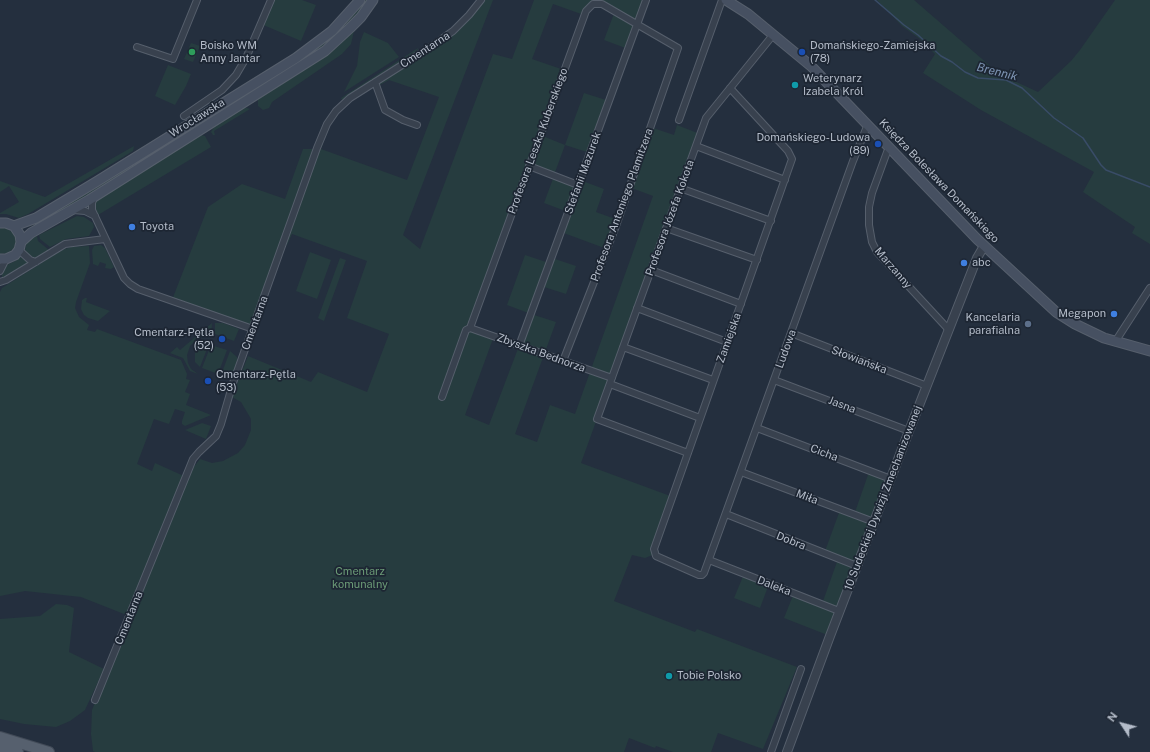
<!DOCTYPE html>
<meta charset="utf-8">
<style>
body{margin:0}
#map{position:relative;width:1150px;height:752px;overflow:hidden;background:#242f3e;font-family:"Public Sans",sans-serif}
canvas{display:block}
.north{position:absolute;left:1102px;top:704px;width:40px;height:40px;-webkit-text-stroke:3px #1d2633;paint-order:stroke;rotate:306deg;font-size:11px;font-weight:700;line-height:16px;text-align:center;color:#b4bcc9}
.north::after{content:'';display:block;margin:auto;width:14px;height:18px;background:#b4bcc9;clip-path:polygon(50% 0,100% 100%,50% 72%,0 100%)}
</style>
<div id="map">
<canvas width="1150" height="752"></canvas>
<div class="north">N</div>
</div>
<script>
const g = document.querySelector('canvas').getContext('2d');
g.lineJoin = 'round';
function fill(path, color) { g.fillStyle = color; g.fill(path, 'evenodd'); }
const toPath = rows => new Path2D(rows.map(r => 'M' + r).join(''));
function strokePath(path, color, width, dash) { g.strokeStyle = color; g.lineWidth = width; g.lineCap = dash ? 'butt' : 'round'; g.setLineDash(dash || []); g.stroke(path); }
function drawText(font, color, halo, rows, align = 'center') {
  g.font = font + ' "Public Sans",sans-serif'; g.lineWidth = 3.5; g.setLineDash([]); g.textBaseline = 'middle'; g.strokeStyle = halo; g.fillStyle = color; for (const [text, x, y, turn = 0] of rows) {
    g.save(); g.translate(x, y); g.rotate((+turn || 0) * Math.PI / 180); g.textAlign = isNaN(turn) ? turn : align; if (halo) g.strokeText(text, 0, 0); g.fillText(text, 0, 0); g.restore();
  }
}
const green = toPath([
 [271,0,302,0,316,5,301,41,261,24],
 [365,0,369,0,357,15,335,38,312,56,81,200,35,226,33,222,94,189,305,56,325,42,341,28,357,11],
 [481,0,493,0,403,235,420,249,493,54,512,59,534,0,646,0,628,49,604,40,615,11,599,3,584,15,553,4,532,59,564,70,540,135,565,145,584,93,609,101,590,153,565,145,554,175,578,185,580,180,604,189,596,212,618,220,607,249,561,232,568,212,544,203,554,176,529,166,470,327,494,336,465,415,489,425,519,346,531,314,507,305,525,255,549,263,552,258,576,266,566,294,541,286,531,314,556,322,515,434,537,442,550,405,575,414,653,196,629,187,650,127,674,135,677,125,700,134,581,463,673,497,655,554,645,558,632,555,614,601,695,632,697,629,797,667,763,749,718,733,711,752,673,752,656,746,655,748,629,738,624,752,95,752,93,751,91,734,92,710,129,616,81,597,25,591,0,596,0,292,2,288,62,250,71,247,89,246,90,263,76,302,75,308,79,317,89,325,87,330,95,332,97,329,181,360,187,374,186,379,190,380,185,392,190,394,186,405,211,415,185,426,182,424,182,421,185,412,175,409,169,424,154,419,137,464,152,471,155,463,186,477,200,459,212,463,223,461,238,453,245,445,251,430,251,419,241,402,232,397,248,356,311,382,318,372,367,392,389,334,347,318,367,261,292,234,287,245,286,243,290,233,287,232,253,329,172,300,208,207,242,184,285,199,303,149,320,149,327,131,321,149,407,180,439,97,389,80,380,85,380,83,447,36],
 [877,0,914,0,1004,78,1010,79,1038,92,1071,61,1080,50,1115,0,1150,0,1150,244,1132,233,1135,227,1083,192,1094,172,981,110,923,73,935,54,920,39,902,26],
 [354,31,351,44,342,54,272,102,269,108,263,110,258,106,258,99,319,61,335,49],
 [364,32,388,43,399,57,344,92,357,66,360,42],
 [191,43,200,46,193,62,184,59],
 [418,48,417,51,342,100,341,98],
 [168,65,191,74,186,86,175,105,155,96],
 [243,108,247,108,250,109,214,131,215,135,213,135,211,132,214,127],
 [201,135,205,136,211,147,98,215,94,205,96,199],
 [134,146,133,151,28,214,19,218,6,214,0,214,0,213,19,202,9,186,0,192,0,181,45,197],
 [77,216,84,217,93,223,94,227,89,236,66,239,50,247,40,239,39,235],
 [0,228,8,228,16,237,16,244,14,248,8,253,0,254],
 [33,235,35,237,37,236,38,241,49,250,39,257,35,258,27,254,25,249,27,242],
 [101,245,105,248,114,267,111,269,105,268,106,264,100,262,98,266,93,264,92,250,94,246],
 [310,252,331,260,317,299,296,291],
 [21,257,29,263,2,278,2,272,5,266,15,261],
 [340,258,346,260,324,321,318,318],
 [85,298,87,298,86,302,110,311,98,321,88,318,84,315,81,309,82,300],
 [212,323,211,337,204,337,198,338,190,346,187,355,188,363,191,369,198,374,190,371,183,358,170,353,177,347,180,350],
 [215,323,223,323,239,329,234,341,215,334],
 [204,344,209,344,200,367,195,362,195,352,199,347],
 [211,345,227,350,218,374,202,368],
 [230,351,237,357,238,362,235,371,228,375,224,376,221,375],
 [202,423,211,426,206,439,185,430],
 [869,472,885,480,852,566,839,611,830,636,784,618,794,593,822,604,838,559,824,554,840,510,854,515],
 [744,574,769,584,760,608,734,598],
 [56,604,67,605,74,608,69,652,104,669,85,710,70,721,56,727,24,724,0,719,0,619,40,616]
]);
const stream = toPath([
 [875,0,904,25,918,35,941,56,952,62,965,72,978,78,1006,80,1022,88,1054,118,1083,138,1101,165,1106,170,1150,187]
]);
const minor = toPath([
 [137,47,173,59,197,0],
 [375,82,385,110,403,120,417,125],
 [730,88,788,151,792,159,654,549,656,556,699,575,702,575,704,573,853,161,866,129,868,125],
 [184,116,222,90,236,75,246,58,271,0],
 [679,120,722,0],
 [696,146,785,180],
 [890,148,887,152,872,193,869,207,869,225,872,242,877,252,949,330],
 [529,166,578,185],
 [680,188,771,221],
 [94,197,92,203,92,210,124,278,130,284,138,289,253,329],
 [73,210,85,211,95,216],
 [666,228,757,260],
 [19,250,30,260,36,262],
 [651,270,741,304],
 [0,271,6,259],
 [0,282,6,280,65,244,105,239],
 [637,308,727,342],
 [470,328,586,11,593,4,602,4,678,48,616,226,563,361],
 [470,328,612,378],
 [791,333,927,386],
 [1115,342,1150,288],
 [519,346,646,0],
 [623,347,713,380],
 [774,380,909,431],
 [610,384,700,418],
 [442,397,466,330,470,328],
 [757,428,891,479],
 [688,453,597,419,706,118,773,35],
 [741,472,874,522],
 [726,514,857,566],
 [709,560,839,611],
 [95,700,193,459,199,452,216,436,221,424,233,383,317,148,327,124,336,111,350,98,429,48,453,31,469,15,481,0],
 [771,752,801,669]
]);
const tertiary = toPath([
 [787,752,830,636,909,431,977,258,984,246]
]);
const secondary = toPath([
 [726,0,748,14,811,66,977,239,1056,312,1075,324,1104,338,1150,351],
 [0,223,6,223,14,226,20,235,21,242,19,250,15,255,6,259,0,259],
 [14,226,36,218,96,182,296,58,332,31,360,0],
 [21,242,31,233,89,200,325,51,350,28,361,17,373,0]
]);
const primary = toPath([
 [0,737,49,752],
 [0,747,18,752]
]);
const markers = [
 [192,52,4,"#2e9e5b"],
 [802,52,4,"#1a4fb4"],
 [795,85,4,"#0f9aa8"],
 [878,144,4,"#1a4fb4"],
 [132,227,4,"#3f7fe0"],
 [964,263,4,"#3f7fe0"],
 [1114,314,4,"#3f7fe0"],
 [1028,324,4,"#5c6f8a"],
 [222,339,4,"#1a4fb4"],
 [208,381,4,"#1a4fb4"],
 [669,676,4,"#0f9aa8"]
];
const poiNames = [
 ["Boisko WM",200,46],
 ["Anny Jantar",200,59],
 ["Domańskiego-Zamiejska",810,46],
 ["(78)",810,59],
 ["Weterynarz",803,79],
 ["Izabela Król",803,92],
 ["Domańskiego-Ludowa",870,138,"right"],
 ["(89)",870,151,"right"],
 ["Toyota",140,227],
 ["abc",972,263],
 ["Megapon",1106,314,"right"],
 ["Kancelaria",1020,318,"right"],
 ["parafialna",1020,331,"right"],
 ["Cmentarz-Pętla",214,333,"right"],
 ["(52)",214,346,"right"],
 ["Cmentarz-Pętla",216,375],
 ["(53)",216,388],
 ["Tobie Polsko",677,676]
];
const streetNames = [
 ["Cmentarna",425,50,-33],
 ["Wrocławska",197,118,-32],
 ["Profesora Leszka Kuberskiego",538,141,-70],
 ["Stefanii Mazurek",583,173,-70],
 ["Księdza Bolesława Domańskiego",939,181,46],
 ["Profesora Antoniego Plamitzera",622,205,-70],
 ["Profesora Józefa Kokota",670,218,-70],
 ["Marzanny",893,268,49],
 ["Cmentarna",255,323,-70],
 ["Zamiejska",729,338,-70],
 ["Ludowa",786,349,-70],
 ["Zbyszka Bednorza",541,353,20],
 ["Słowiańska",859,360,21],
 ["Jasna",842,405,21],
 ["Cicha",824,453,21],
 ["Miła",807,497,21],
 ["10 Sudeckiej Dywizji Zmechanizowanej",883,498,-69],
 ["Dobra",791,541,22],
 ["Daleka",774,586,21],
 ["Cmentarna",129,618,-68]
];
const parkNames = [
 ["Cmentarz",360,572],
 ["komunalny",360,585]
];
const waterNames = [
 ["Brennik",997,72,14]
];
fill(green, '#263c3f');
strokePath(stream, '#394c67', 1.5);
strokePath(minor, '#565f6c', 8);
strokePath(tertiary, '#565f6c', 10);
strokePath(secondary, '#565f6c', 11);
strokePath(primary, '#414a57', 12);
strokePath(minor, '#38414e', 6);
strokePath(tertiary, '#38414e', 8);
strokePath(secondary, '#465061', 9);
strokePath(primary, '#56606e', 10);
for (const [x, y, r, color] of markers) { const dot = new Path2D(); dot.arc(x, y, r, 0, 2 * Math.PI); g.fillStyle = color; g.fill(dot); strokePath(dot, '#1d2633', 1.5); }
drawText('11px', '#b4bcc9', '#1d2633', poiNames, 'left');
drawText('11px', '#b4bcc9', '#1d2633', streetNames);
drawText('11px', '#6b9a76', '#1d2633', parkNames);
drawText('italic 12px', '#7c92b1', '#1d2633', waterNames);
</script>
